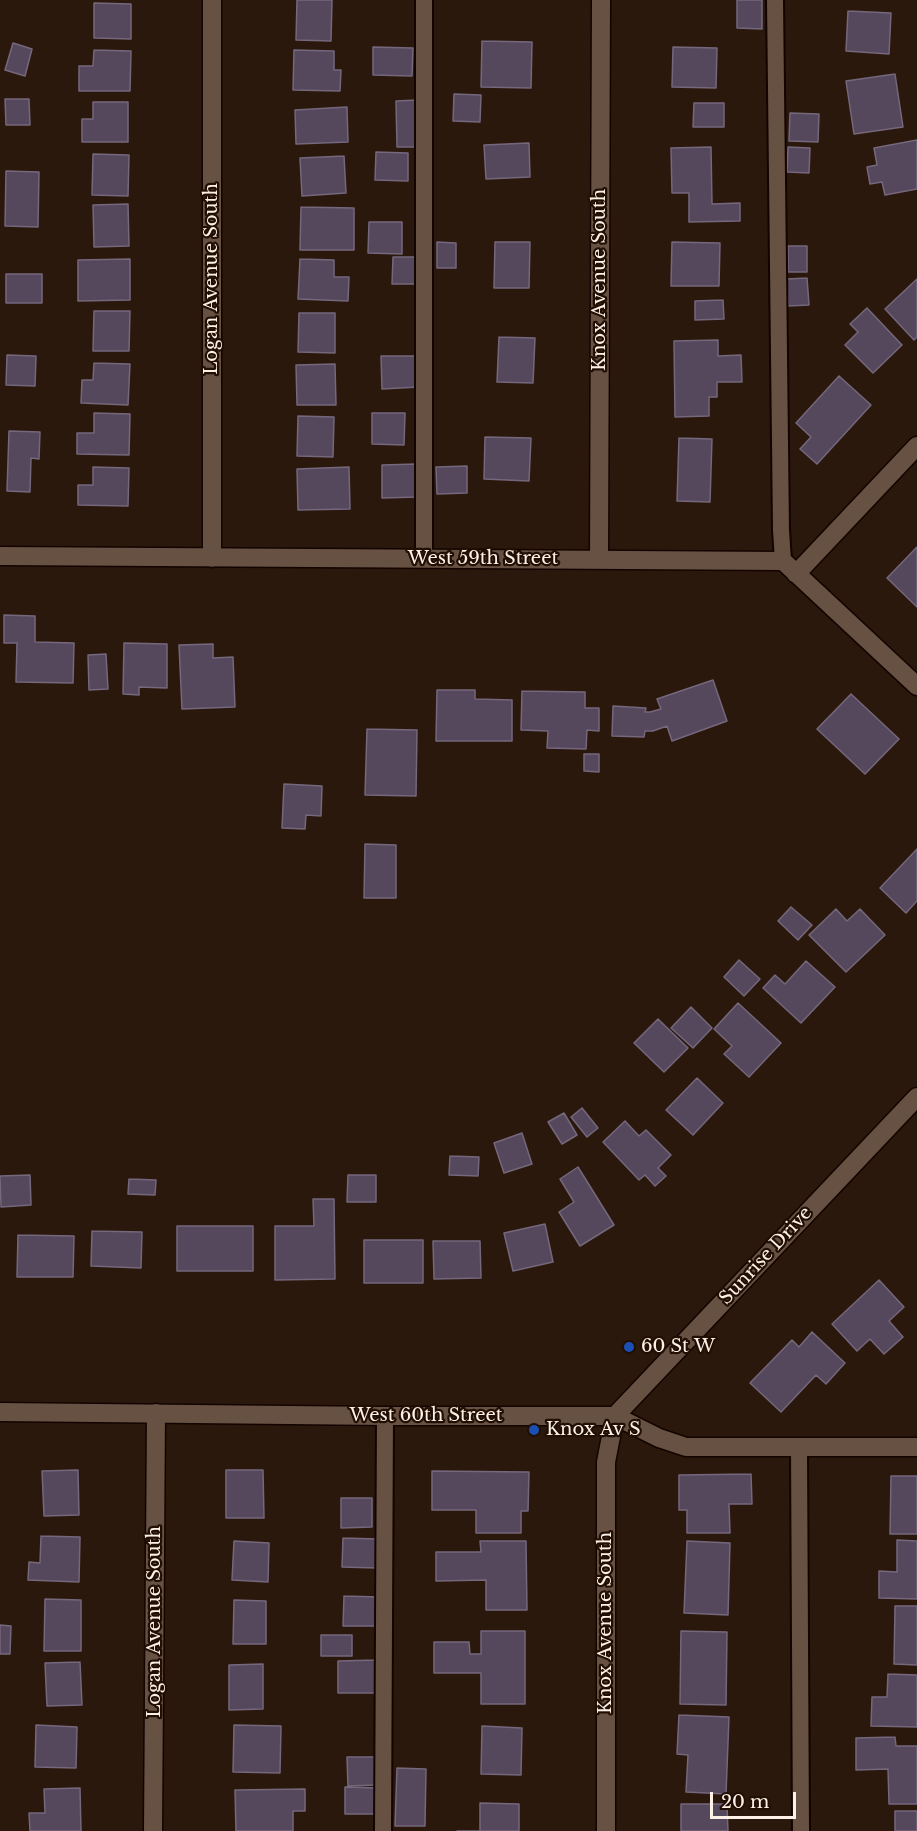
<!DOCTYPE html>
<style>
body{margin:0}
#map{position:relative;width:917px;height:1831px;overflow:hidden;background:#2b180c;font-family:"Libre Baskerville",serif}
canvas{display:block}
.scale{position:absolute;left:710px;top:1792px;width:86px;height:27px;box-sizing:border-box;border:3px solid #fdf0e7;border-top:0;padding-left:8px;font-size:18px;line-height:21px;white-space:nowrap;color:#fdf0e7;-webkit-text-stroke:4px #210f04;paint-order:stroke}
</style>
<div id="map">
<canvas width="917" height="1831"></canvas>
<div class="scale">20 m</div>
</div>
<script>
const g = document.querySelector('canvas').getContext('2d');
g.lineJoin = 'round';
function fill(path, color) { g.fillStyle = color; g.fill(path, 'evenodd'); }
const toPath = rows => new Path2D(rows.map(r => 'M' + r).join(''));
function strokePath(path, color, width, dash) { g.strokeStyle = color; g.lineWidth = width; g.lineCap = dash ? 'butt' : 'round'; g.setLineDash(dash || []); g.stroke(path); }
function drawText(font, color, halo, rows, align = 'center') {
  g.font = font + ' "Libre Baskerville",serif'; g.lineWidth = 4.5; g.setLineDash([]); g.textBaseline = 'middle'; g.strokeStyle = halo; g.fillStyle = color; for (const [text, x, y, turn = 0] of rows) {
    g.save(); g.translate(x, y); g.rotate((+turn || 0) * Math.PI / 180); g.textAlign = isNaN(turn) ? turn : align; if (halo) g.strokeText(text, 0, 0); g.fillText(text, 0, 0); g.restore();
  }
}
const building = toPath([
 [297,0,332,0,331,41,296,40,297,0],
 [737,0,762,0,762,29,737,28,737,0],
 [94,3,131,4,131,39,94,38,94,3],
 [848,11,891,13,889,54,846,51,848,11],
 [482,41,532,42,531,88,481,87,482,41],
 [13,43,32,49,25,76,5,70,13,43],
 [373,47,413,48,412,76,373,75,373,47],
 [673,47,717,48,716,88,672,87,673,47],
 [94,50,131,51,130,91,79,91,79,66,93,66,94,50],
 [294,50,334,51,334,70,341,70,340,91,293,90,294,50],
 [895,74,903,127,854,134,846,81,895,74],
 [454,94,481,95,480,122,453,121,454,94],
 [5,99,29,99,30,125,6,125,5,99],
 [418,100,419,147,397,147,396,101,418,100],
 [93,102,128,102,128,142,82,142,82,119,93,119,93,102],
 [694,103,724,103,724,127,693,127,694,103],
 [347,107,348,142,296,144,295,110,347,107],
 [790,113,819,114,818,142,789,141,790,113],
 [917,140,917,189,885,195,882,182,870,184,867,167,877,165,874,148,917,140],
 [529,143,530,177,486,179,484,145,529,143],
 [711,147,712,204,740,203,740,221,689,222,689,193,672,193,671,148,711,147],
 [788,147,810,148,809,173,787,172,788,147],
 [376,152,408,153,408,181,375,180,376,152],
 [93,154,129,155,128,196,92,195,93,154],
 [344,156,346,193,302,196,300,158,344,156],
 [6,171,39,172,38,227,5,226,6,171],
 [128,204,129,246,94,247,93,205,128,204],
 [301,207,354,208,354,250,300,250,301,207],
 [369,222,402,222,402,254,368,253,369,222],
 [437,242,456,243,456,268,437,268,437,242],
 [495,242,530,242,529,288,494,288,495,242],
 [672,242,720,243,719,286,671,286,672,242],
 [788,246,807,246,807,272,788,272,788,246],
 [393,257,419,257,419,284,392,284,393,257],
 [130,259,130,300,78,301,78,260,130,259],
 [300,259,334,260,334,277,349,277,348,301,298,299,300,259],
 [6,274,42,274,42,303,6,303,6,274],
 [807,278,809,305,788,306,787,279,807,278],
 [917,279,917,337,914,340,885,309,917,279],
 [723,300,724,319,695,320,695,301,723,300],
 [867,308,902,345,873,373,845,345,858,332,850,324,867,308],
 [94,311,130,311,129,351,93,351,94,311],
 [299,313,335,313,335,353,298,352,299,313],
 [499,337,535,338,533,383,497,382,499,337],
 [718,340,718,356,741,355,742,382,717,382,717,397,709,397,709,416,675,417,674,341,718,340],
 [7,355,36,356,35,386,6,385,7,355],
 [381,356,418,356,419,387,382,389,381,356],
 [94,363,130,364,128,405,81,403,82,380,93,380,94,363],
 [335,364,336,405,297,405,296,365,335,364],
 [839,376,871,405,817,464,800,449,811,437,796,423,839,376],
 [94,413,130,414,129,455,77,454,77,433,94,433,94,413],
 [372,413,405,413,404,445,372,444,372,413],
 [298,416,334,417,333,457,297,456,298,416],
 [9,431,40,432,39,459,31,458,30,492,7,491,9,431],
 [485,437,531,438,529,481,484,479,485,437],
 [679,438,712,439,710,502,677,501,679,438],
 [417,464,418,497,382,498,382,465,417,464],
 [467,466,467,493,437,494,436,467,467,466],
 [93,467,129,468,128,506,78,505,78,485,93,485,93,467],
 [349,467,350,509,298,510,297,469,349,467],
 [917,547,917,607,887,578,917,547],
 [4,615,35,616,35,642,74,643,73,683,16,682,17,643,4,643,4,615],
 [124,643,167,644,167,688,139,687,139,695,123,694,124,643],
 [213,644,213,658,233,657,235,707,182,709,179,645,213,644],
 [106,654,108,689,89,690,88,655,106,654],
 [713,680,727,721,672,741,667,726,653,731,645,731,644,737,612,736,613,706,646,708,645,712,650,712,661,709,657,699,713,680],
 [437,690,475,690,475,699,512,700,512,741,436,741,437,690],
 [522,691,585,692,585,708,599,708,599,731,587,730,586,749,547,748,548,731,521,730,522,691],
 [851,694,899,739,865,774,817,729,851,694],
 [367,729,417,730,416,796,365,795,367,729],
 [584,754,599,754,599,772,584,771,584,754],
 [284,784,322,786,321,816,306,815,305,829,282,828,284,784],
 [365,844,396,845,396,898,364,898,365,844],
 [917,849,917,901,906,913,880,888,917,849],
 [791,907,812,925,798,940,778,921,791,907],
 [836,909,847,921,860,909,885,935,846,972,809,935,836,909],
 [739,960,760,979,744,996,724,977,739,960],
 [806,961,835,987,801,1023,763,988,775,975,785,984,806,961],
 [738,1003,781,1043,749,1077,724,1054,732,1046,714,1029,738,1003],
 [691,1007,712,1028,693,1048,671,1028,691,1007],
 [658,1019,688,1048,664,1072,634,1043,658,1019],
 [697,1078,723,1103,693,1135,666,1110,697,1078],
 [582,1108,598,1128,587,1137,571,1117,582,1108],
 [564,1113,577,1135,562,1144,548,1122,564,1113],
 [625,1121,639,1136,646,1130,671,1155,658,1168,666,1176,655,1186,645,1175,639,1180,603,1142,625,1121],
 [522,1133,532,1164,504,1173,494,1143,522,1133],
 [450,1156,479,1157,478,1176,449,1175,450,1156],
 [578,1167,614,1225,580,1246,559,1212,574,1202,560,1179,578,1167],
 [30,1175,31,1205,1,1207,0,1176,30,1175],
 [348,1175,376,1175,376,1202,347,1202,348,1175],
 [129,1179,156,1180,155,1195,128,1194,129,1179],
 [313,1199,334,1199,335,1279,275,1280,275,1226,314,1226,313,1199],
 [545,1224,553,1262,513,1271,504,1233,545,1224],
 [177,1226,253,1226,253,1271,177,1271,177,1226],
 [92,1231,142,1232,141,1268,91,1266,92,1231],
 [18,1235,74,1236,73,1277,17,1277,18,1235],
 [364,1240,423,1240,423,1283,364,1283,364,1240],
 [433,1241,480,1241,481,1278,434,1279,433,1241],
 [879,1280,904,1307,889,1321,903,1337,884,1354,870,1339,857,1351,832,1324,879,1280],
 [812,1332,845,1363,826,1384,816,1375,781,1412,750,1383,792,1340,799,1347,812,1332],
 [78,1470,79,1515,44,1516,42,1471,78,1470],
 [226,1470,263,1470,264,1518,226,1518,226,1470],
 [432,1471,529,1472,528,1511,521,1511,521,1533,476,1533,476,1510,432,1510,432,1471],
 [751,1474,752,1504,729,1504,730,1533,687,1533,687,1510,679,1510,679,1475,751,1474],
 [891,1476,917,1476,917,1534,890,1534,891,1476],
 [341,1498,372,1498,372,1527,341,1528,341,1498],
 [41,1536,80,1537,79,1582,28,1580,29,1562,40,1563,41,1536],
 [343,1538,377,1539,377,1568,342,1567,343,1538],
 [897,1540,917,1541,917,1599,879,1598,879,1571,897,1572,897,1540],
 [234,1541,269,1543,268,1582,232,1580,234,1541],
 [480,1541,526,1541,527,1610,486,1610,486,1580,436,1581,436,1552,481,1552,480,1541],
 [687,1541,730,1543,728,1615,684,1613,687,1541],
 [344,1596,379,1597,378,1626,343,1626,344,1596],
 [45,1599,81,1600,81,1651,44,1651,45,1599],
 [234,1600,266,1601,266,1644,233,1644,234,1600],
 [895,1606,917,1606,917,1665,894,1664,895,1606],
 [0,1625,11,1626,10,1654,0,1654,0,1625],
 [481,1631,525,1631,525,1704,481,1704,481,1673,434,1673,434,1642,469,1642,470,1654,481,1654,481,1631],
 [681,1631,727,1632,726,1705,680,1704,681,1631],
 [321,1635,352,1635,352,1656,321,1656,321,1635],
 [377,1660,378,1693,338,1693,338,1661,377,1660],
 [80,1662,82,1705,47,1706,45,1663,80,1662],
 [263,1664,263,1709,229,1710,229,1665,263,1664],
 [888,1674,917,1675,917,1727,871,1726,872,1697,887,1697,888,1674],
 [679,1715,729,1717,726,1794,686,1792,688,1755,677,1754,679,1715],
 [36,1725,77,1727,76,1768,35,1767,36,1725],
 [234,1725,281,1726,280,1773,233,1772,234,1725],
 [482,1726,522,1728,521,1775,481,1774,482,1726],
 [895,1737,896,1746,917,1746,917,1804,889,1804,888,1769,856,1770,856,1738,895,1737],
 [347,1757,377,1757,377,1785,348,1786,347,1757],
 [397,1768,426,1769,425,1826,395,1826,397,1768],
 [345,1787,378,1788,377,1814,345,1814,345,1787],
 [80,1788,81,1831,30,1831,29,1813,45,1813,44,1789,80,1788],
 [305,1789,305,1811,293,1811,293,1831,236,1831,235,1790,305,1789],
 [480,1803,519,1804,519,1831,457,1831,480,1831,480,1803],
 [681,1804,727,1804,728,1831,681,1831,681,1804],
 [895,1811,917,1811,917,1831,895,1831,895,1811]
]);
const lane = toPath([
 [424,0,424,559],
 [775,0,781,530,783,561],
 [799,1448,801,1831],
 [383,1831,385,1416]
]);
const street = toPath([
 [212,0,212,558],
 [0,556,783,561,917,686],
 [599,559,601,0],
 [796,574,917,446],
 [153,1831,156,1413],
 [606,1831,606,1462,615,1416,659,1438,686,1447,917,1447]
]);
const secondary = toPath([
 [0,1412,385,1416,615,1416,917,1097]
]);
const markers = [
 [629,1347,6,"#1a4fb4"],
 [534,1430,6,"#1a4fb4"]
];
const streetNames = [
 ["Logan Avenue South",212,279,-90],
 ["Knox Avenue South",600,280,-90],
 ["West 59th Street",483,559],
 ["Sunrise Drive",766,1256,-47],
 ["West 60th Street",426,1416],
 ["Logan Avenue South",155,1622,-90],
 ["Knox Avenue South",606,1623,-90]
];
const poiNames = [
 ["60 St W",641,1347],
 ["Knox Av S",546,1430]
];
fill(building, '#55475c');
strokePath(building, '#75677c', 1.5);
strokePath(lane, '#130400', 20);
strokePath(street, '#130400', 21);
strokePath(secondary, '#130400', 21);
strokePath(lane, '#675143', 16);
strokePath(street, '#675143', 18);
strokePath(secondary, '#675143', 18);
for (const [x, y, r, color] of markers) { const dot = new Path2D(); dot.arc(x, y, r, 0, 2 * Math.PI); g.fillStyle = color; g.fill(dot); strokePath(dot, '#210f04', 2); }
drawText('18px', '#fdf0e7', '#210f04', streetNames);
drawText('18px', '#fdf0e7', '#210f04', poiNames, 'left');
</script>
